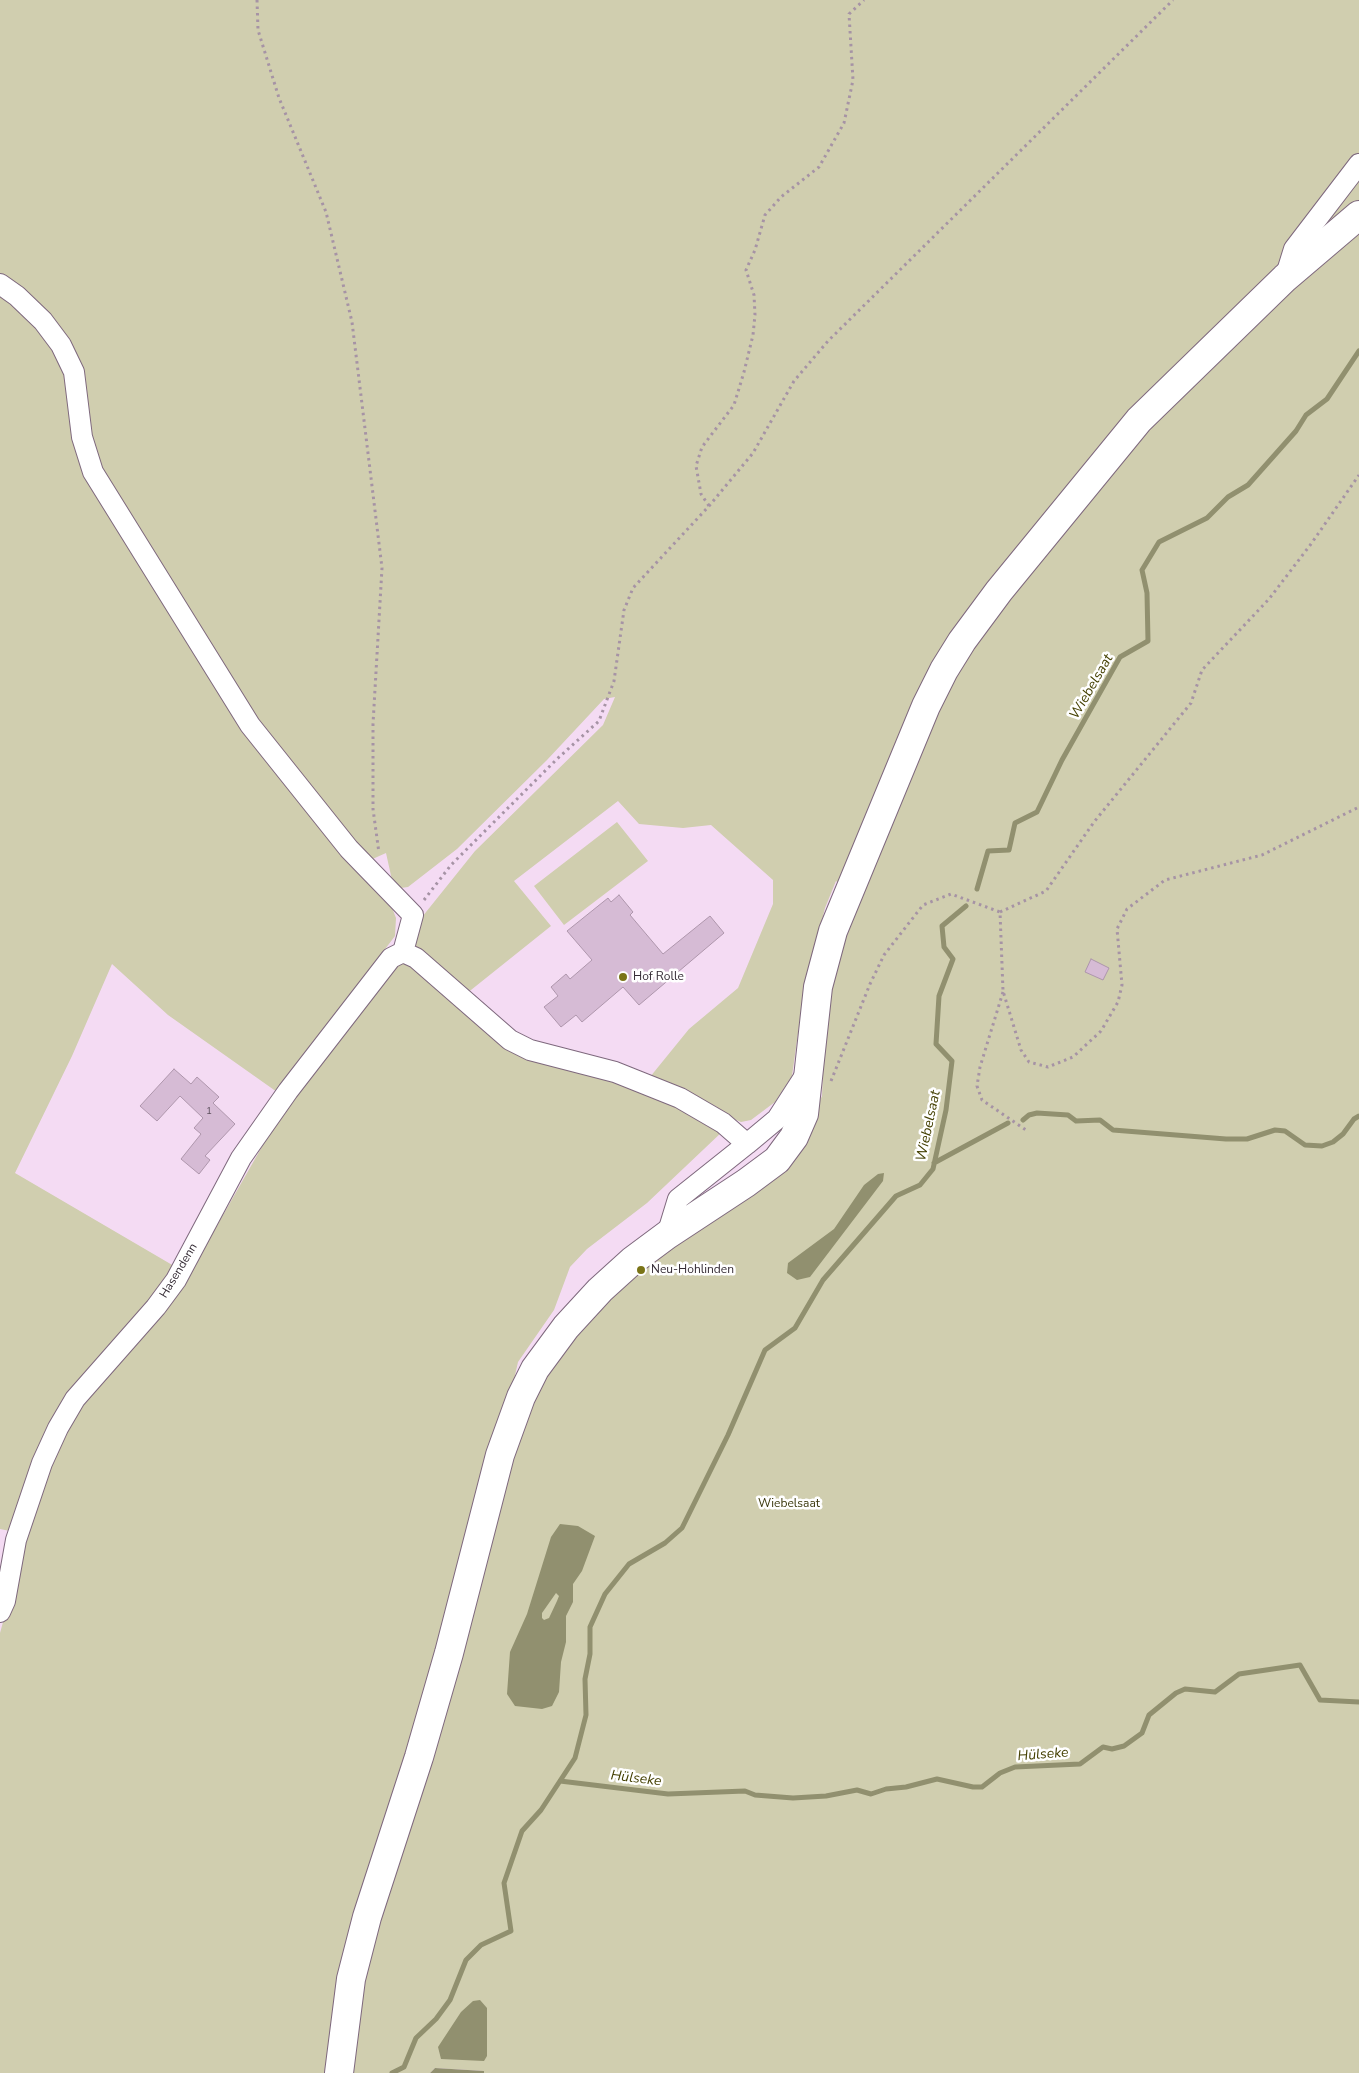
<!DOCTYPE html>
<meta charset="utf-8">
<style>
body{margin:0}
canvas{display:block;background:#f4dbf3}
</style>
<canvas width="1359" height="2073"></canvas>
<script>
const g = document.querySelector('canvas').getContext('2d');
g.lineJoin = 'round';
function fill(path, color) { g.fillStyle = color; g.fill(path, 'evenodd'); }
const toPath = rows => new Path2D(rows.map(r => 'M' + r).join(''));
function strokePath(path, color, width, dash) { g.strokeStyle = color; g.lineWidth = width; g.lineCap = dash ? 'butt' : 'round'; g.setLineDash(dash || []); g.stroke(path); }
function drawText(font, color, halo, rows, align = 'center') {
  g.font = font + ' "Nunito Sans",sans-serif'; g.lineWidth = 5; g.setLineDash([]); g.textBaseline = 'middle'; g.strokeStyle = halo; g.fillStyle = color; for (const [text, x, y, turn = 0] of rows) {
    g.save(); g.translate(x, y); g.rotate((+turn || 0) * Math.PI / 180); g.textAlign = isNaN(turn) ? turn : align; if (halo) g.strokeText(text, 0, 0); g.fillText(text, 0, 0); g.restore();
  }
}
const green = toPath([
 [0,0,1359,0,1359,2073,484,2073,484,2071,435,2068,430,2073,346,2073,357,1977,432,1736,512,1467,513,1443,534,1383,614,1286,806,1130,822,1096,825,1019,833,968,857,899,836,881,825,908,803,998,792,1076,775,1102,751,1120,741,1122,734,1119,715,1106,650,1077,689,1029,738,988,773,904,773,880,711,825,683,828,639,824,618,801,514,881,551,926,466,994,413,943,418,922,475,851,603,725,615,697,604,699,547,760,457,849,408,887,401,888,392,880,386,853,359,865,387,895,396,918,395,936,277,1092,168,1015,112,964,72,1056,15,1173,174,1266,130,1327,72,1393,15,1532,0,1529],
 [617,822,648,861,564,925,534,886],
 [404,960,507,1047,621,1079,723,1131,647,1203,587,1249,570,1267,554,1310,518,1362,499,1447,331,2073,0,2073,0,1633,47,1463,81,1402,182,1287,292,1094,389,969]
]);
const water = toPath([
 [884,1173,883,1181,810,1277,797,1280,787,1273,788,1263,834,1229,864,1185,878,1174],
 [560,1524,578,1526,595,1536,582,1571,573,1584,573,1602,566,1616,566,1642,561,1662,559,1692,552,1706,542,1709,515,1706,507,1694,510,1652,527,1614,551,1537],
 [556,1593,559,1596,557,1601,549,1618,544,1620,542,1618,542,1613],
 [480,2000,487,2008,487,2056,484,2061,441,2059,438,2047,461,2012,473,2001],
 [435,2068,484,2071,484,2073,430,2073]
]);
const stream = toPath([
 [977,889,988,851,1009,850,1015,823,1037,812,1062,760,1120,657,1148,641,1147,593,1142,570,1159,542,1207,518,1228,497,1248,485,1296,431,1306,415,1327,399,1359,351],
 [1023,1120,1029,1115,1037,1113,1068,1115,1076,1121,1100,1120,1113,1130,1226,1139,1247,1139,1275,1130,1285,1131,1305,1145,1322,1146,1333,1142,1343,1134,1354,1119,1359,1116],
 [934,1163,1008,1123],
 [560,1781,668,1794,745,1791,755,1795,793,1798,826,1796,857,1790,871,1794,886,1789,906,1787,937,1779,973,1787,982,1787,1000,1773,1015,1767,1080,1764,1103,1747,1112,1749,1124,1746,1142,1733,1149,1715,1176,1693,1185,1689,1215,1692,1239,1674,1300,1665,1320,1700,1359,1702],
 [392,2073,404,2067,416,2038,436,2019,450,2000,466,1960,481,1945,511,1931,504,1883,522,1831,541,1810,575,1758,586,1715,585,1679,590,1654,590,1627,605,1594,629,1564,665,1543,682,1528,728,1435,765,1350,795,1328,823,1280,896,1196,920,1185,933,1169,946,1110,952,1061,936,1044,939,996,953,959,944,947,942,926,966,906]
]);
const building = toPath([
 [619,895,633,912,630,915,663,954,710,916,724,933,639,1005,623,987,582,1022,576,1015,561,1027,544,1007,558,996,551,987,566,974,570,979,592,960,567,931,608,898,611,902,619,895],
 [1091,959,1109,968,1103,980,1085,972,1091,959],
 [174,1069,191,1084,197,1077,219,1097,213,1103,235,1124,205,1156,210,1160,199,1174,181,1159,201,1134,194,1128,203,1118,180,1096,157,1121,140,1106,174,1069]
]);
const path = toPath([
 [257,0,258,30,279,98,326,212,352,322,382,568,373,724,373,809,379,853],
 [709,506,701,494,696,466,702,447,734,405,744,372,753,335,755,315,754,295,746,270,755,250,765,215,781,197,819,167,844,123,853,80,849,14,864,0],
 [424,900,451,865,557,759,599,721,614,681,624,610,633,588,709,506,753,453,794,381,828,341,1173,0],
 [1000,912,1046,891,1094,822,1191,703,1202,670,1269,599,1311,544,1359,475],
 [1003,992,980,1067,977,1086,982,1100,1026,1130],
 [831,1081,870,984,884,955,923,905,951,894,1000,912,1003,991,1021,1050,1029,1062,1048,1067,1073,1057,1101,1031,1118,1002,1122,985,1117,929,1127,909,1165,880,1262,855,1359,807]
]);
const minor = toPath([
 [1285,278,1294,249,1359,164],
 [0,284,17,296,43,321,61,345,74,372,82,437,93,472,250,725,349,849,413,915,403,952],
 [403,952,416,958,510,1040,530,1050,615,1072,680,1098,723,1123,747,1144,678,1199,667,1235],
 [747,1144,777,1119,806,1074],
 [0,1612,5,1601,16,1540,42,1463,58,1428,75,1399,156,1307,176,1280,241,1158,288,1091,391,958,403,952]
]);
const secondary = toPath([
 [339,2073,351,1979,367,1917,419,1757,449,1653,500,1455,521,1397,535,1369,566,1327,600,1290,632,1261,667,1235,746,1183,777,1160,794,1137,804,1114,818,987,833,931,926,706,944,670,962,641,999,591,1139,420,1285,278,1359,215]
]);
const markers = [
 [623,977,5,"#7a7417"],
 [641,1270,5,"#7a7417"]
];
const numberNames = [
 ["1",209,1112]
];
const poiNames = [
 ["Hof Rolle",633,977],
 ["Neu-Hohlinden",651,1270]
];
const streetNames = [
 ["Hasendenn",179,1271,-59]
];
const parkNames = [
 ["Wiebelsaat",789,1504]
];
const waterNames = [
 ["Wiebelsaat",1092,687,-60],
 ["Wiebelsaat",929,1126,-78],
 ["Hülseke",1043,1755,-4],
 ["Hülseke",636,1779,7]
];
fill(green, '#d0ceaf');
fill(water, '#91906f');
strokePath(stream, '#91906f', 5);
fill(building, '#d6bbd5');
strokePath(building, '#ae96ac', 1);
strokePath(minor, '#7e687d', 22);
strokePath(secondary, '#7e687d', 30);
strokePath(path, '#a693a5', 3, [2.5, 4]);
strokePath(minor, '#fff', 20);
strokePath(secondary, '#fff', 28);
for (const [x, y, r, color] of markers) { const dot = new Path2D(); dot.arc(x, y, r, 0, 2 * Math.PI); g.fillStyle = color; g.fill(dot); strokePath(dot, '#fff', 2); }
drawText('10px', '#5c4f5c', null, numberNames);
drawText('12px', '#342b34', '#fff', poiNames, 'left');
drawText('12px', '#342b34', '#fff', streetNames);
drawText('12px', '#3b380d', '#fff', parkNames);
drawText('italic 14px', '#454103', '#fff', waterNames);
</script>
